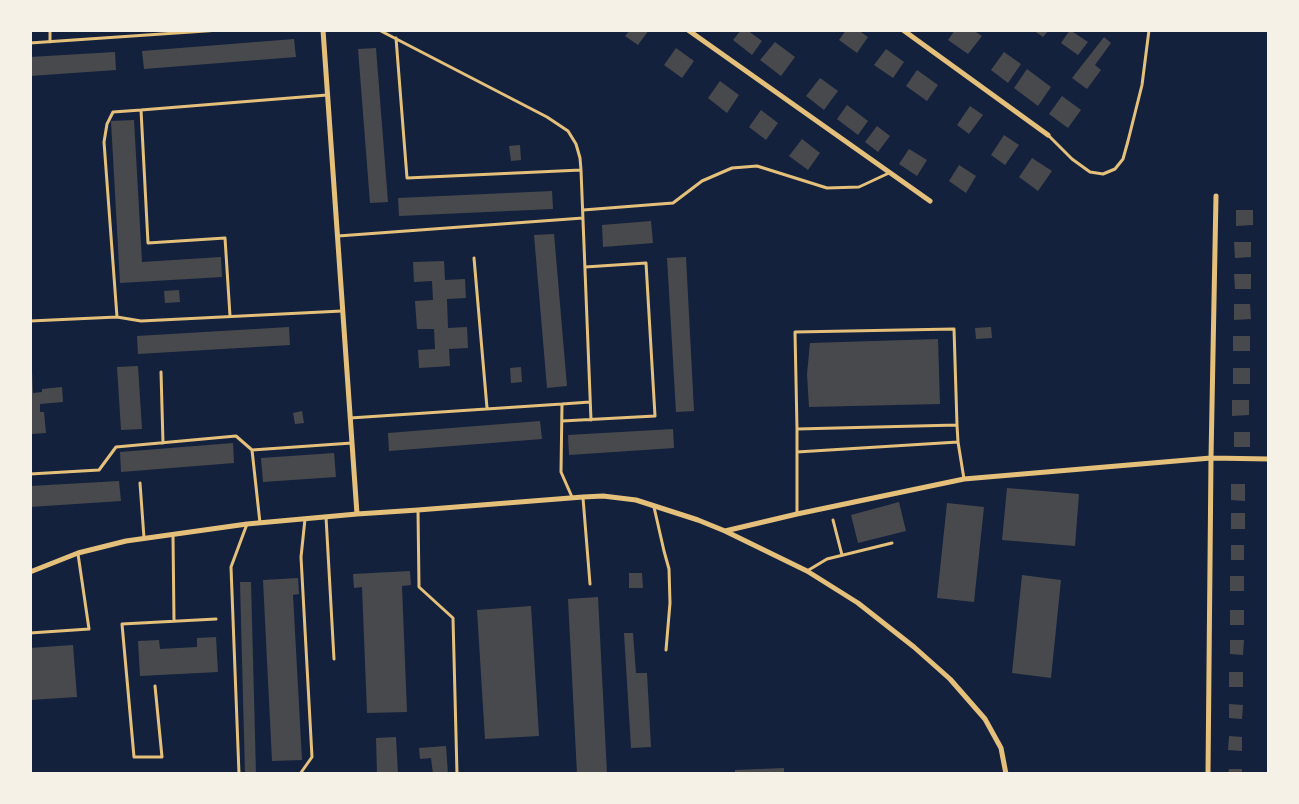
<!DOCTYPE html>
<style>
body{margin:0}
#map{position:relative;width:1299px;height:804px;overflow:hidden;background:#14213d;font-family:"Work Sans",sans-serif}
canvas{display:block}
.frame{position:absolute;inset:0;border:32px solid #f6f1e7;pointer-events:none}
</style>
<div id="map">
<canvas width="1299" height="804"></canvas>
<div class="frame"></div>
</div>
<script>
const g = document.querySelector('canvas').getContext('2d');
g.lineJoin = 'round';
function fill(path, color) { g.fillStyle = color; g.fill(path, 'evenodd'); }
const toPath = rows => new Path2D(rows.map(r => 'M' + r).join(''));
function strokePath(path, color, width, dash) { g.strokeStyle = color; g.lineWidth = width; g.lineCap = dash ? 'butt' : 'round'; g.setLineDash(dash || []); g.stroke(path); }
const building = toPath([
 [630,30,649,30,638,45,625,36],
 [741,30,747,30,762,41,752,55,733,40],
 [846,30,858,30,868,37,857,53,839,40],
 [955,30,973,30,982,36,968,54,948,40],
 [1033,30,1049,30,1043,37],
 [1070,30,1088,42,1078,55,1061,43],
 [1104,37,1111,43,1095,65,1101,70,1087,89,1072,78],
 [294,39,296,57,144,69,142,51],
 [775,42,795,57,781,76,760,60],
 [376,48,388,202,370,203,358,49],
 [676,48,694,61,682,78,664,65],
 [886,49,904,62,893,78,874,65],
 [115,52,116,70,30,76,30,57],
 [1004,52,1021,64,1008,83,991,70],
 [1027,69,1051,87,1038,106,1014,88],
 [917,70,938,85,927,101,906,86],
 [820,78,838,91,824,110,806,96],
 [720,81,739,95,727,113,708,98],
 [1062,96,1081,110,1068,128,1049,114],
 [847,105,868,121,858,135,837,119],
 [970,106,983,115,969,134,957,125],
 [761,110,778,123,766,140,749,127],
 [134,120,142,262,221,257,222,277,120,283,111,121],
 [877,126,890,136,878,152,865,142],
 [1004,135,1019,145,1005,165,991,155],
 [802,139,820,153,808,170,789,156],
 [520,145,521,160,511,161,509,146],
 [909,149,927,160,917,176,899,164],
 [1032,158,1052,171,1038,191,1019,177],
 [959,165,976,176,966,193,949,181],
 [552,191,553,209,399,216,398,198],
 [1236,210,1253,210,1253,225,1236,226],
 [651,221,653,243,603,247,602,225],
 [554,234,567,386,547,388,534,235],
 [1234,242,1251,242,1251,257,1235,258],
 [686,257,694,411,676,412,667,258],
 [444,261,445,280,465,279,466,298,447,299,448,328,467,327,468,348,449,349,450,366,419,368,418,350,435,349,434,329,417,329,415,301,433,300,432,281,414,282,413,262],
 [1234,274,1251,274,1251,289,1235,289],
 [179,290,180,302,165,303,164,291],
 [1234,304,1250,304,1251,319,1234,320],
 [289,327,290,345,138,354,137,336],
 [991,327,992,338,976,339,975,328],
 [1233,336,1250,336,1250,351,1233,351],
 [938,339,940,404,809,407,807,374,810,343],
 [138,366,142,429,121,430,117,367],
 [521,367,522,382,511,383,510,368],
 [1233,368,1250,368,1250,384,1233,384],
 [30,370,32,370,33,393,42,392,42,389,62,387,63,402,40,404,40,412,44,412,46,433,31,434],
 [1232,400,1249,400,1249,415,1232,416],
 [302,411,304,423,295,424,293,413],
 [540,421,542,439,389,451,388,433],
 [673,429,674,448,569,455,568,435],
 [1234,432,1250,432,1250,447,1234,447],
 [233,443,234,463,121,472,120,452],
 [334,453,336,477,263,482,261,458],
 [119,481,121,501,30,507,30,486],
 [1231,484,1245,484,1245,501,1231,500],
 [1007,488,1079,494,1075,546,1002,540],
 [899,502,906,531,858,543,851,515],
 [947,503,984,507,974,602,937,598],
 [1231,513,1245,513,1245,529,1231,529],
 [1231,545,1244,545,1244,560,1231,560],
 [410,571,411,585,402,586,407,712,367,713,362,587,354,588,353,574],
 [629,573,642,573,643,588,629,588],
 [1022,575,1061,580,1051,678,1012,673],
 [1230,576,1244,576,1244,591,1230,591],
 [298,578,299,594,293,595,302,760,272,761,263,580],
 [240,582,251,582,256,774,245,774],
 [598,597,607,774,577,774,568,599],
 [531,606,539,736,485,739,477,610],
 [1230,610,1244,610,1244,625,1230,625],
 [624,633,633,633,636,673,647,673,651,747,631,748],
 [216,637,218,672,140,676,138,641,159,640,160,649,197,647,197,638],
 [1230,640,1244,640,1243,655,1230,654],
 [73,645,77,697,30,700,30,648],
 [1229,672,1243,672,1243,687,1229,687],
 [1229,704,1243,705,1242,719,1229,718],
 [1229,736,1242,737,1242,751,1228,750],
 [396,737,398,774,377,774,376,738],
 [446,746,448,774,433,774,431,758,420,759,419,748],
 [784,768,784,774,735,774,735,770],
 [1229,769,1242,769,1242,774,1228,774]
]);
const service = toPath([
 [50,30,50,42],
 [379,30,547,117,568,131,576,144,580,158,581,170],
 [396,38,407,178,581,170,591,420],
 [30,43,220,30],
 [1048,135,1072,159,1090,172,1103,174,1115,169,1123,159,1128,141,1142,85,1149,30],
 [583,210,673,203,702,181,732,168,757,166,827,188,859,187,889,173],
 [338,236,583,218],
 [474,258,487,408],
 [230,316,225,238,148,243,141,110,327,95],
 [117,317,104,142,107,124,113,112,141,110],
 [30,321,117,317,141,321,342,311],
 [161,372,163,443],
 [350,418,562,404],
 [562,421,655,416,646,263,585,267],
 [957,425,797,429,795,332,954,329,957,425,958,442],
 [252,450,260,523],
 [797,452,797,429],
 [30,474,99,470,116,447,236,436,252,450,352,443],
 [140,483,144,538],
 [572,497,561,472,562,404,590,402],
 [583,498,590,584],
 [654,507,664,551,669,569,670,603,666,650],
 [418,510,419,587,453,618,457,774],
 [797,514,797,452,958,442,964,479],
 [326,517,334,659],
 [833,520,842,555],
 [173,536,174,621],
 [807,571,827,559,892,543],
 [30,633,89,629,78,554],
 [155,686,162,757,134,757,122,624,216,619],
 [239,774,231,567,247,524],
 [300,774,312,757,301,557,305,519]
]);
const minor = toPath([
 [323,30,357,514],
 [688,30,930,201],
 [903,30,1048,135],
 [725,531,797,514,964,479,1211,458,1269,459],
 [30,572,78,553,126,541,247,524,357,514,418,510,583,497,603,496,636,500,698,520,725,531,807,571,858,603,914,647,950,679,985,719,1001,748,1006,774],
 [1208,774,1211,458,1216,196]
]);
fill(building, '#48494c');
strokePath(service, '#e5c07b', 3);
strokePath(minor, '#e5c07b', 5);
</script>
